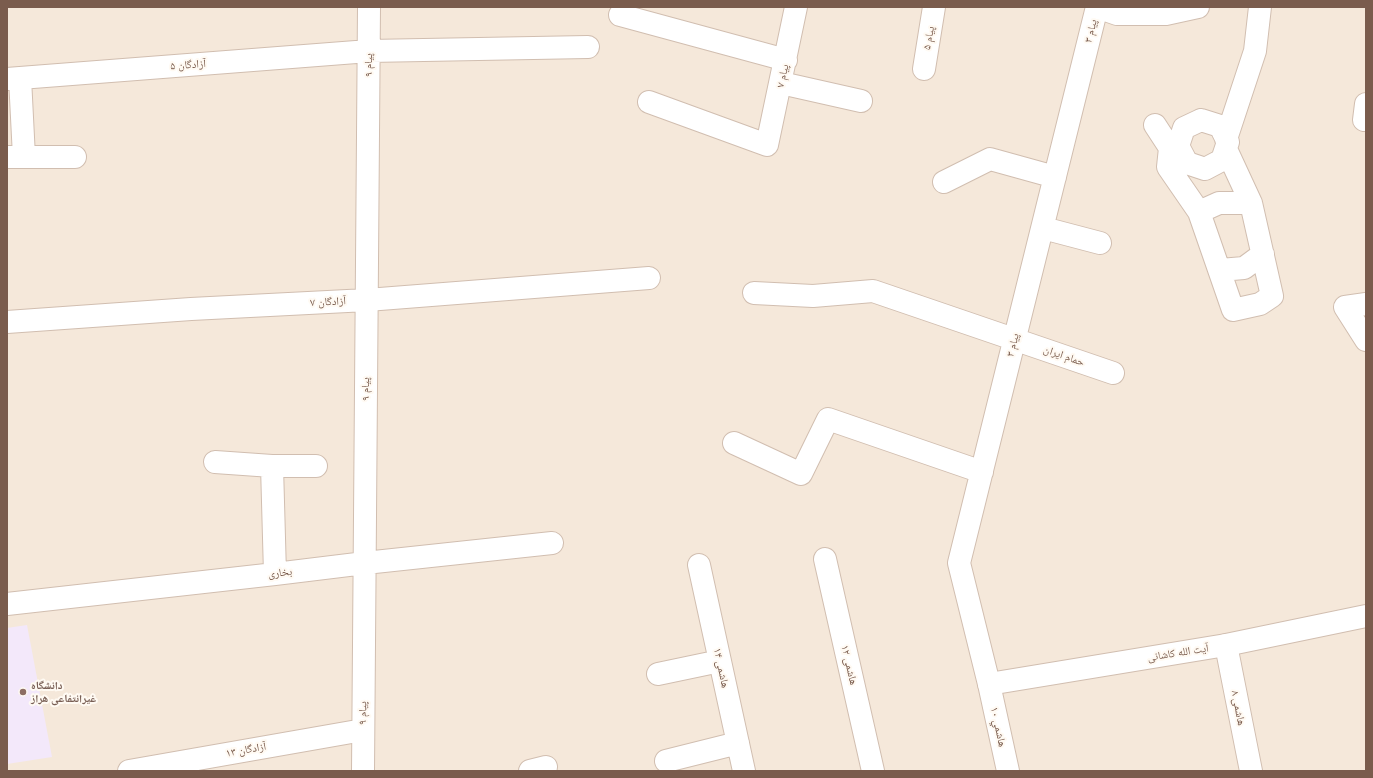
<!DOCTYPE html>
<meta charset="utf-8">
<style>
body{margin:0}
#map{position:relative;width:1373px;height:778px;overflow:hidden;background:#fdf6ec;font-family:"PT Sans",sans-serif}
canvas{display:block}
.frame{position:absolute;inset:0;border:8px solid #7a5c4d;pointer-events:none}
</style>
<div id="map">
<canvas width="1373" height="778"></canvas>
<div class="frame"></div>
</div>
<script>
const g = document.querySelector('canvas').getContext('2d');
g.lineJoin = 'round';
function fill(path, color) { g.fillStyle = color; g.fill(path, 'evenodd'); }
const toPath = rows => new Path2D(rows.map(r => 'M' + r).join(''));
function strokePath(path, color, width, dash) { g.strokeStyle = color; g.lineWidth = width; g.lineCap = dash ? 'butt' : 'round'; g.setLineDash(dash || []); g.stroke(path); }
function drawText(font, color, halo, rows, align = 'center') {
  g.font = font + ' "PT Sans","Noto Naskh Arabic",sans-serif'; g.lineWidth = 4; g.setLineDash([]); g.textBaseline = 'middle'; g.strokeStyle = halo; g.fillStyle = color; for (const [text, x, y, turn = 0] of rows) {
    g.save(); g.translate(x, y); g.rotate((+turn || 0) * Math.PI / 180); g.textAlign = isNaN(turn) ? turn : align; if (halo) g.strokeText(text, 0, 0); g.fillText(text, 0, 0); g.restore();
  }
}
const residential = toPath([
 [7,7,1366,7,1366,771,7,771]
]);
const education = toPath([
 [27,625,52,757,7,764,7,628]
]);
const minor = toPath([
 [620,15,786,60],
 [924,69,934,7],
 [20,78,24,157],
 [7,79,369,51,588,47],
 [781,83,861,101],
 [649,102,767,145,796,7],
 [1366,104,1364,120,1366,120],
 [1201,120,1220,126,1228,142,1222,160,1205,169,1187,163,1178,146,1184,128,1201,120],
 [1155,125,1170,148,1168,167,1199,212,1233,310,1260,304,1272,296,1251,203,1226,149],
 [1226,139,1255,51,1260,7],
 [7,157,75,157],
 [944,182,990,159,1055,177],
 [1199,212,1219,203,1251,203],
 [1043,228,1100,243],
 [1220,270,1244,268,1263,254],
 [754,293,813,296,873,291,1113,373],
 [1366,304,1345,307,1366,340],
 [7,322,191,309,367,300,649,278],
 [734,443,801,474,828,419,982,472],
 [215,462,272,466,316,466],
 [272,466,275,574],
 [825,559,873,771],
 [699,565,744,771],
 [7,604,275,574,365,563,552,543],
 [1226,645,1251,771],
 [658,674,720,661],
 [666,761,738,743],
 [129,771,363,730],
 [363,771,369,7],
 [530,771,546,767],
 [1008,771,989,684,959,563,1097,7]
]);
const tertiary = toPath([
 [1097,7,1117,14,1166,14,1198,7],
 [989,684,1226,645,1366,616]
]);
const markers = [
 [23,692,4,"#8d6e63"]
];
const streetNames = [
 ["پيام ۳",1091,31,-76],
 ["پیام ۵",929,38,-80],
 ["آزادگان ۵",188,65,-4],
 ["پیام ۹",369,65,-90],
 ["پیام ۷",783,76,-78],
 ["آزادگان ۷",328,302,-3],
 ["پيام ۳",1013,345,-76],
 ["حمام ایران",1064,356,19],
 ["پیام ۹",366,389,-90],
 ["بخاری",280,573,-7],
 ["آیت الله کاشانی",1178,653,-9],
 ["هاشمی ۱۲",849,665,77],
 ["هاشمی ۱۴",721,668,78],
 ["هاشمی ۸",1238,708,79],
 ["پیام ۹",363,713,-89],
 ["هاشمي ۱۰",998,727,78],
 ["آزادگان ۱۳",246,750,-10]
];
const educationNames = [
 ["دانشگاه",31,686],
 ["غیرانتفاعی هراز",31,699]
];
fill(residential, '#f5e8da');
fill(education, '#f3e8fa');
strokePath(minor, '#d1beb0', 24);
strokePath(tertiary, '#d1beb0', 24);
strokePath(minor, '#fff', 22);
strokePath(tertiary, '#fff', 22);
for (const [x, y, r, color] of markers) { const dot = new Path2D(); dot.arc(x, y, r, 0, 2 * Math.PI); g.fillStyle = color; g.fill(dot); strokePath(dot, '#fffaf3', 1.5); }
drawText('11px', '#7a5c4d', '#fffaf3', streetNames);
drawText('bold 11px', '#785e54', '#fffaf3', educationNames, 'left');
</script>
